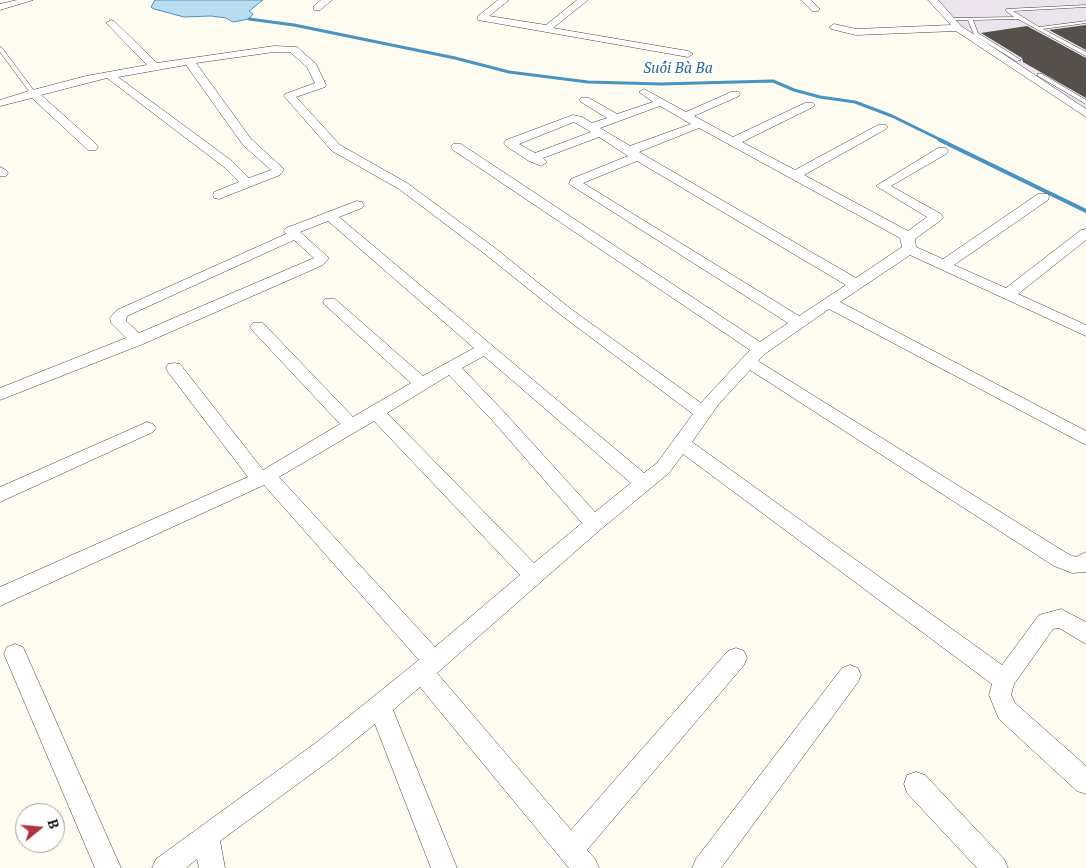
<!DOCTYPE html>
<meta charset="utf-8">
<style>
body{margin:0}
#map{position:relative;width:1086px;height:868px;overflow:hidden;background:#fefbf1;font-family:"PT Serif",serif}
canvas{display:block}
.north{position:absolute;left:15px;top:803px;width:50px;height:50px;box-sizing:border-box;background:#fff;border:1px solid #9f9f9f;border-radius:50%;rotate:73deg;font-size:14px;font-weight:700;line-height:20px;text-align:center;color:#0f0f0f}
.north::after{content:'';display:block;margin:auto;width:18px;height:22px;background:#b3323b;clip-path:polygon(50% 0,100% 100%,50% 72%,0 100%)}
</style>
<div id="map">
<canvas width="1086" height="868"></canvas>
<div class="north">B</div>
</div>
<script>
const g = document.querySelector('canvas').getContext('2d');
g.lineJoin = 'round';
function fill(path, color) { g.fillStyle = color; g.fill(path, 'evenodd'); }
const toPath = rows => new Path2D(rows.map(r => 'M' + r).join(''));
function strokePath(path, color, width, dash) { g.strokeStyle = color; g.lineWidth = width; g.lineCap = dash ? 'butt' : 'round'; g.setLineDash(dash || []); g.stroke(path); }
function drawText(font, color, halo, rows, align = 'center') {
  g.font = font + ' "PT Serif",serif'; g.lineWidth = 5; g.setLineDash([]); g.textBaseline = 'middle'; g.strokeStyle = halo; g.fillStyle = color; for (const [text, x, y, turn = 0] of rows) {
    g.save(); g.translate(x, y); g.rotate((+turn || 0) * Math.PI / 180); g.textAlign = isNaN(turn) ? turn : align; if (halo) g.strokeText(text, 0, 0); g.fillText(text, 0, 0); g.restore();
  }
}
const industrial = toPath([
 [936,0,1086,0,1086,112,959,28]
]);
const water = toPath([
 [155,0,263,0,249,11,253,14,249,19,233,22,226,18,211,16,184,17,154,9,151,7,155,0]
]);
const streamFar1 = toPath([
 [249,19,294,25,455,58,509,72,588,82,661,84,773,81,794,90,820,97,855,102,892,116,943,141]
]);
const stream = toPath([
 [940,140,1086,211]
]);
const building = toPath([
 [1086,25,1086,50,1049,30],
 [1027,26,1086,58,1086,98,1023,62,1022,58,981,33]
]);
const service = toPath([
 [1086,5,1086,7,1013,11,1039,27,1086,21,1086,23,1043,29,1086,52,1086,56,1018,19,973,20,978,33,1021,60,1016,61,974,35,968,20,950,20,948,19,950,18,1014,17,1006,11,1006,9,1086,5],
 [0,47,2,48,35,92,35,94,31,94,0,52,0,47],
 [1038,74,1042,74,1086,100,1086,104,1038,76,1038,74]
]);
const minor = toPath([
 [17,0,33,0,0,10,0,4,17,0],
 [321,0,332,0,320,10,314,10,314,6,321,0],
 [498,0,509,0,489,16,546,25,577,0,588,0,553,28,688,51,693,54,688,57,478,20,478,16,498,0],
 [801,0,811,0,820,9,818,11,812,11,801,0],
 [928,0,938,0,961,26,1086,109,1086,117,956,31,856,35,831,29,829,27,834,24,856,29,951,25,928,0],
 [111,20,114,21,157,63,274,46,297,47,316,64,326,85,325,87,296,97,340,145,407,183,495,248,571,309,701,403,750,350,453,150,451,147,453,144,461,144,760,342,788,323,569,184,571,179,628,156,599,137,543,158,547,162,541,166,529,161,506,146,504,143,506,140,573,115,582,117,592,123,607,118,581,102,579,100,581,98,589,98,617,114,653,102,639,92,644,89,686,112,731,92,739,92,740,94,739,96,694,116,733,137,805,103,813,103,815,105,813,107,742,142,795,170,878,125,886,125,888,127,886,129,804,175,908,231,927,217,876,186,938,148,946,148,948,151,946,154,891,186,941,214,943,217,941,220,915,239,916,247,943,259,1038,194,1048,194,1049,197,1048,200,954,265,1006,288,1081,230,1086,229,1086,240,1018,294,1086,325,1086,336,910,255,840,302,1086,431,1086,445,829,309,766,353,758,361,1068,554,1076,557,1086,552,1086,572,1072,573,1054,566,750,370,718,405,692,442,1002,665,1039,615,1061,609,1086,622,1086,644,1059,628,1053,629,1014,684,1011,695,1015,703,1086,766,1086,794,1077,791,999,719,989,695,992,684,683,454,669,473,601,529,437,673,571,830,728,651,736,648,744,651,747,658,744,665,587,850,595,859,599,868,569,868,420,687,393,710,457,868,431,868,375,724,333,758,220,841,225,868,199,868,197,859,186,868,152,868,156,859,317,742,419,660,264,485,0,606,0,587,248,477,168,372,166,368,168,364,174,363,180,364,263,470,340,424,253,331,250,327,253,323,263,323,353,417,411,383,325,305,323,302,325,299,335,299,423,376,474,348,328,221,300,232,329,258,323,265,143,344,0,400,0,388,126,338,111,323,110,318,117,310,286,234,284,231,286,228,357,201,362,202,364,205,362,208,339,217,644,473,657,463,693,414,561,315,485,254,399,189,332,151,284,96,285,94,315,83,307,67,290,52,274,52,196,63,251,139,284,169,280,175,219,199,214,198,213,195,214,192,239,182,224,167,107,78,41,95,96,144,98,147,96,150,88,150,32,98,0,106,0,100,29,91,86,76,147,65,108,25,106,23,111,20],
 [186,65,243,145,271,170,249,178,232,161,118,77,186,65],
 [660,106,691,124,630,146,600,128,660,106],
 [574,122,591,132,535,153,519,144,574,122],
 [699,128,900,238,902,247,856,278,639,152,699,128],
 [637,161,846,285,799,316,583,183,637,161],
 [294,240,314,258,139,333,126,321,127,316,294,240],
 [484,356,631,483,595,512,504,412,462,368,484,356],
 [449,375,492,420,582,523,534,563,387,413,449,375],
 [374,421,520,575,435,647,279,477,374,421],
 [0,167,6,170,8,173,6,176,0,176,0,167],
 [147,422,153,424,156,428,153,432,0,502,0,487,147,422],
 [15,644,23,647,121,868,95,868,4,654,7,647,15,644],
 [850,665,858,668,861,675,858,682,721,868,692,868,696,859,842,668,850,665],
 [916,772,925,775,1004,859,1008,868,977,868,907,793,904,784,907,775,916,772]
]);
const farWaternames = [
 ["Suối Bà Ba",678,69]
];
fill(industrial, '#ebe4ec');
fill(water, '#badef1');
strokePath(water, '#4893c2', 1);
strokePath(streamFar1, '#4893c2', 3);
strokePath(stream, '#4893c2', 4);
fill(building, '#56504c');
strokePath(service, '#424242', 1);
strokePath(minor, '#424242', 1);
fill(service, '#fff');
fill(minor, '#fff');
drawText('italic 15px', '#226696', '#fff', farWaternames);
</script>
